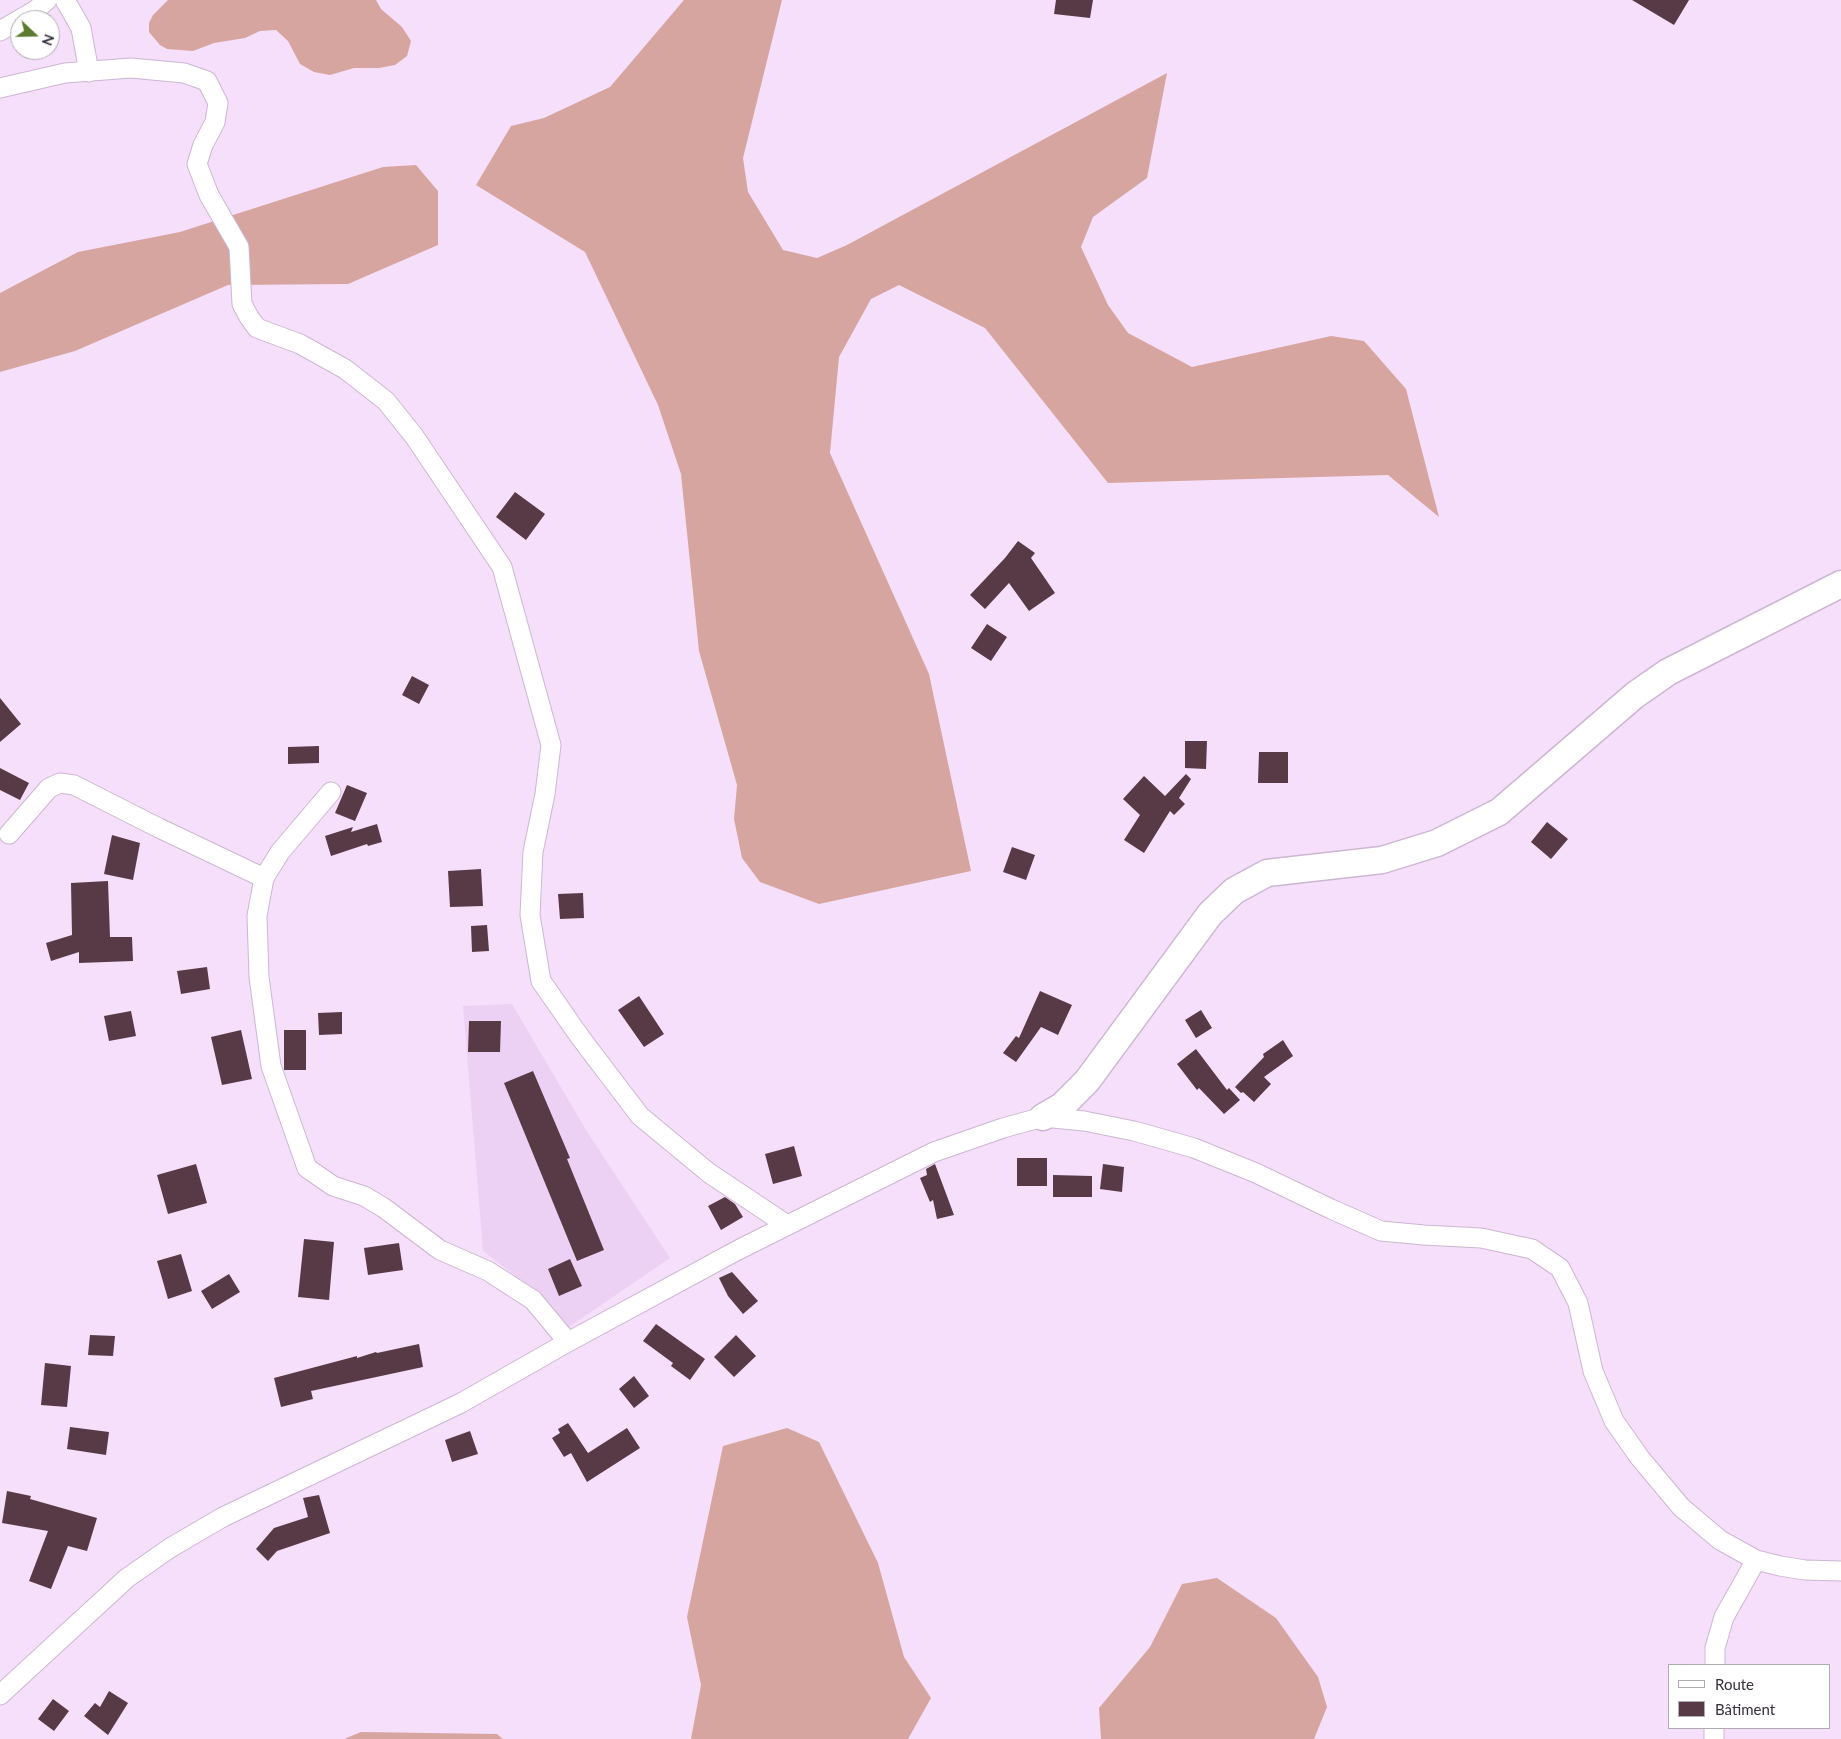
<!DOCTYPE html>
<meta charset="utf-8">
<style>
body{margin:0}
#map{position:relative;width:1841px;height:1739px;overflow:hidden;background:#f6dffb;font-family:Lato,sans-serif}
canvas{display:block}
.legend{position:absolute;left:1668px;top:1664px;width:162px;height:65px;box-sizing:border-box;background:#fff;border:1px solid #afacb1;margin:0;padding:6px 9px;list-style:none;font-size:15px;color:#38303b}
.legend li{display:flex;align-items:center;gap:10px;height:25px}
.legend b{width:25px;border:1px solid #afacb1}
.north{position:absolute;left:10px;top:10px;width:50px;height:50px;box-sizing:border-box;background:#fff;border:1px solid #afacb1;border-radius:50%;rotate:111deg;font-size:14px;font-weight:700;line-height:20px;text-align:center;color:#38303b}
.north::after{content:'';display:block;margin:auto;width:18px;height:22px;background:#5e7a2f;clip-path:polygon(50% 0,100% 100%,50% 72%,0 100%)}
</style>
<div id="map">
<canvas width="1841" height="1739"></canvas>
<ul class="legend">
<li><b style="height:6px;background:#fff"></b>Route</li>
<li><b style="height:14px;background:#583a46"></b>Bâtiment</li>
</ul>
<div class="north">N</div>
</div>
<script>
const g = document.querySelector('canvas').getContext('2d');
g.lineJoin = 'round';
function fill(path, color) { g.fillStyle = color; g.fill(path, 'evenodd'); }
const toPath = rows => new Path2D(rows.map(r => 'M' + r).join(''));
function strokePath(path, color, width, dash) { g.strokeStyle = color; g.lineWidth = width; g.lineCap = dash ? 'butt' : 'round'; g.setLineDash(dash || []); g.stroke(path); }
const built = toPath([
 [512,1004,586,1130,670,1258,566,1329,539,1294,483,1251,463,1006]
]);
const forest = toPath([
 [168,0,376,0,381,9,402,27,411,41,407,56,395,65,379,68,354,68,330,75,314,72,300,64,288,41,276,30,260,31,245,38,214,43,193,51,167,49,160,45,149,32,149,23,153,15],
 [684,0,782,0,743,158,748,192,783,250,817,258,847,245,1167,73,1147,178,1093,217,1081,247,1108,305,1128,333,1192,367,1331,336,1364,341,1406,389,1439,517,1388,475,1108,483,985,328,899,285,871,299,839,357,830,453,929,674,971,871,819,904,760,882,742,858,734,819,737,785,699,651,681,474,658,405,585,252,476,185,511,126,544,118,610,87],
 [416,165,438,191,438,245,348,284,228,285,75,351,0,372,0,293,78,252,180,232,383,167],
 [787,1428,819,1442,878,1563,904,1657,931,1698,908,1739,691,1739,701,1685,687,1617,723,1446],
 [1217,1578,1276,1618,1318,1677,1327,1707,1314,1739,1101,1739,1099,1708,1150,1647,1182,1584],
 [361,1732,497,1734,503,1739,344,1739]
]);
const building = toPath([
 [1056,0,1093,0,1090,18,1054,14],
 [1632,0,1689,0,1674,25],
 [515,492,545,514,526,540,496,517],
 [1018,541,1035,553,1031,558,1055,593,1029,611,1009,583,985,609,970,595,1005,558],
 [987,624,1007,637,991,661,971,648],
 [412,676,429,685,419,704,402,695],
 [0,698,21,724,0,742],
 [1185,741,1207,741,1206,769,1185,768],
 [319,746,319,763,288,764,288,747],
 [1259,752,1288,752,1288,783,1258,783],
 [0,768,29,783,20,800,0,790],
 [1186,774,1191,779,1179,798,1185,804,1174,815,1170,811,1144,853,1124,840,1140,815,1123,799,1144,776,1165,796],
 [347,785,367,793,355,821,335,813],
 [1547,822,1568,839,1551,859,1531,842],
 [377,824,382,842,368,846,367,844,331,856,325,836,353,827,351,832],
 [112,835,140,843,133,880,104,874],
 [1012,847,1035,855,1026,880,1003,872],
 [481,869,483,906,450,907,448,871],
 [108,881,110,937,132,937,133,961,79,963,79,952,51,961,46,943,72,935,71,883],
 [583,893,584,918,560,919,558,894],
 [487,925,489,951,472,952,471,926],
 [207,967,210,989,181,994,177,971],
 [1040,991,1072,1005,1058,1035,1041,1027,1016,1062,1003,1053,1016,1036,1019,1038],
 [639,996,664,1034,644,1047,618,1010],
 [1201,1010,1212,1028,1196,1038,1185,1020],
 [131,1011,136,1036,109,1041,104,1016],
 [342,1012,342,1034,319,1035,318,1013],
 [469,1021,501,1021,500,1052,468,1052],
 [241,1030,252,1079,222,1085,211,1037],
 [284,1030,306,1030,306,1070,284,1070],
 [1283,1040,1293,1056,1264,1077,1271,1084,1254,1102,1243,1092,1241,1093,1235,1087,1264,1057,1263,1054],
 [1196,1049,1227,1090,1229,1088,1240,1100,1224,1114,1199,1088,1197,1090,1177,1064],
 [533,1071,570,1158,567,1159,604,1250,577,1261,504,1083],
 [794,1146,802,1176,773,1184,765,1154],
 [1017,1158,1047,1158,1047,1186,1017,1186],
 [196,1164,207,1203,168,1214,157,1175],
 [935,1164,954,1215,937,1219,933,1200,930,1202,920,1178,927,1175,926,1169],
 [1103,1164,1124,1167,1122,1192,1100,1189],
 [1053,1175,1092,1176,1092,1197,1053,1197],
 [725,1197,735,1204,743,1217,721,1230,708,1206],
 [304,1239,334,1242,329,1300,298,1297],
 [399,1243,403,1270,368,1275,364,1248],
 [181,1254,192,1291,168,1299,157,1261],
 [570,1259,582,1286,559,1296,548,1269],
 [732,1272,758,1301,743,1314,728,1296,719,1278],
 [229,1274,240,1292,212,1309,201,1291],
 [656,1324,705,1359,690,1380,671,1366,673,1363,643,1341],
 [90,1335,115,1336,113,1356,88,1355],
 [736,1335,756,1356,734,1377,714,1357],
 [419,1344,423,1367,311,1391,313,1399,281,1407,274,1378,357,1356,357,1358,376,1352,377,1353],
 [45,1363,71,1366,67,1407,41,1405],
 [634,1376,649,1396,634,1408,619,1389],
 [568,1423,588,1453,627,1428,640,1448,587,1482,571,1453,564,1457,552,1438,560,1433,558,1429],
 [70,1427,109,1432,106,1455,67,1449],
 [470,1431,478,1454,452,1462,445,1440],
 [7,1491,31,1496,30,1499,97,1518,87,1551,68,1546,51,1589,29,1581,48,1531,2,1523],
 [319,1495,330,1533,277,1551,268,1561,256,1549,274,1528,308,1517,303,1498],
 [109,1691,128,1703,108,1735,84,1716,95,1703,100,1707],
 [53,1699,69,1711,54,1731,38,1719]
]);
const street = toPath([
 [65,0,81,28,89,72],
 [0,31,36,10,47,0],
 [0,88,65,73,131,68,184,73,207,81,218,103,215,122,203,145,197,164,209,195,239,247,242,304,249,317,257,328,300,344,345,369,386,401,414,436,502,567,551,745,545,794,533,852,530,915,541,981,580,1037,640,1116,709,1173,787,1225],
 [331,792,280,852,264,878,257,916,259,977,271,1066,307,1168,333,1186,364,1196,384,1208,440,1250,488,1271,533,1300,568,1342],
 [9,834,49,788,60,783,74,785,159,828,264,878],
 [1715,1665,1715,1648,1724,1617,1756,1560],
 [0,1695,127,1578,170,1548,223,1517,461,1403,568,1342,738,1250,934,1152,1003,1128,1043,1117,1084,1121,1134,1131,1194,1148,1256,1173,1331,1209,1381,1231,1424,1235,1481,1238,1532,1249,1560,1268,1578,1303,1593,1371,1614,1421,1640,1458,1681,1507,1720,1540,1756,1560,1780,1566,1805,1570,1841,1571],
 [1714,1739,1714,1728]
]);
const secondary = toPath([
 [1043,1117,1062,1106,1087,1081,1210,914,1234,891,1267,873,1382,860,1437,843,1499,812,1635,695,1668,672,1841,584]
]);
fill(built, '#edd1f4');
fill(forest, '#d7a59f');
fill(building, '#583a46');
strokePath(street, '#ccb6d2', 21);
strokePath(secondary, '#ccb6d2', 29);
strokePath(street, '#fff', 19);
strokePath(secondary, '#fff', 26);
</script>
